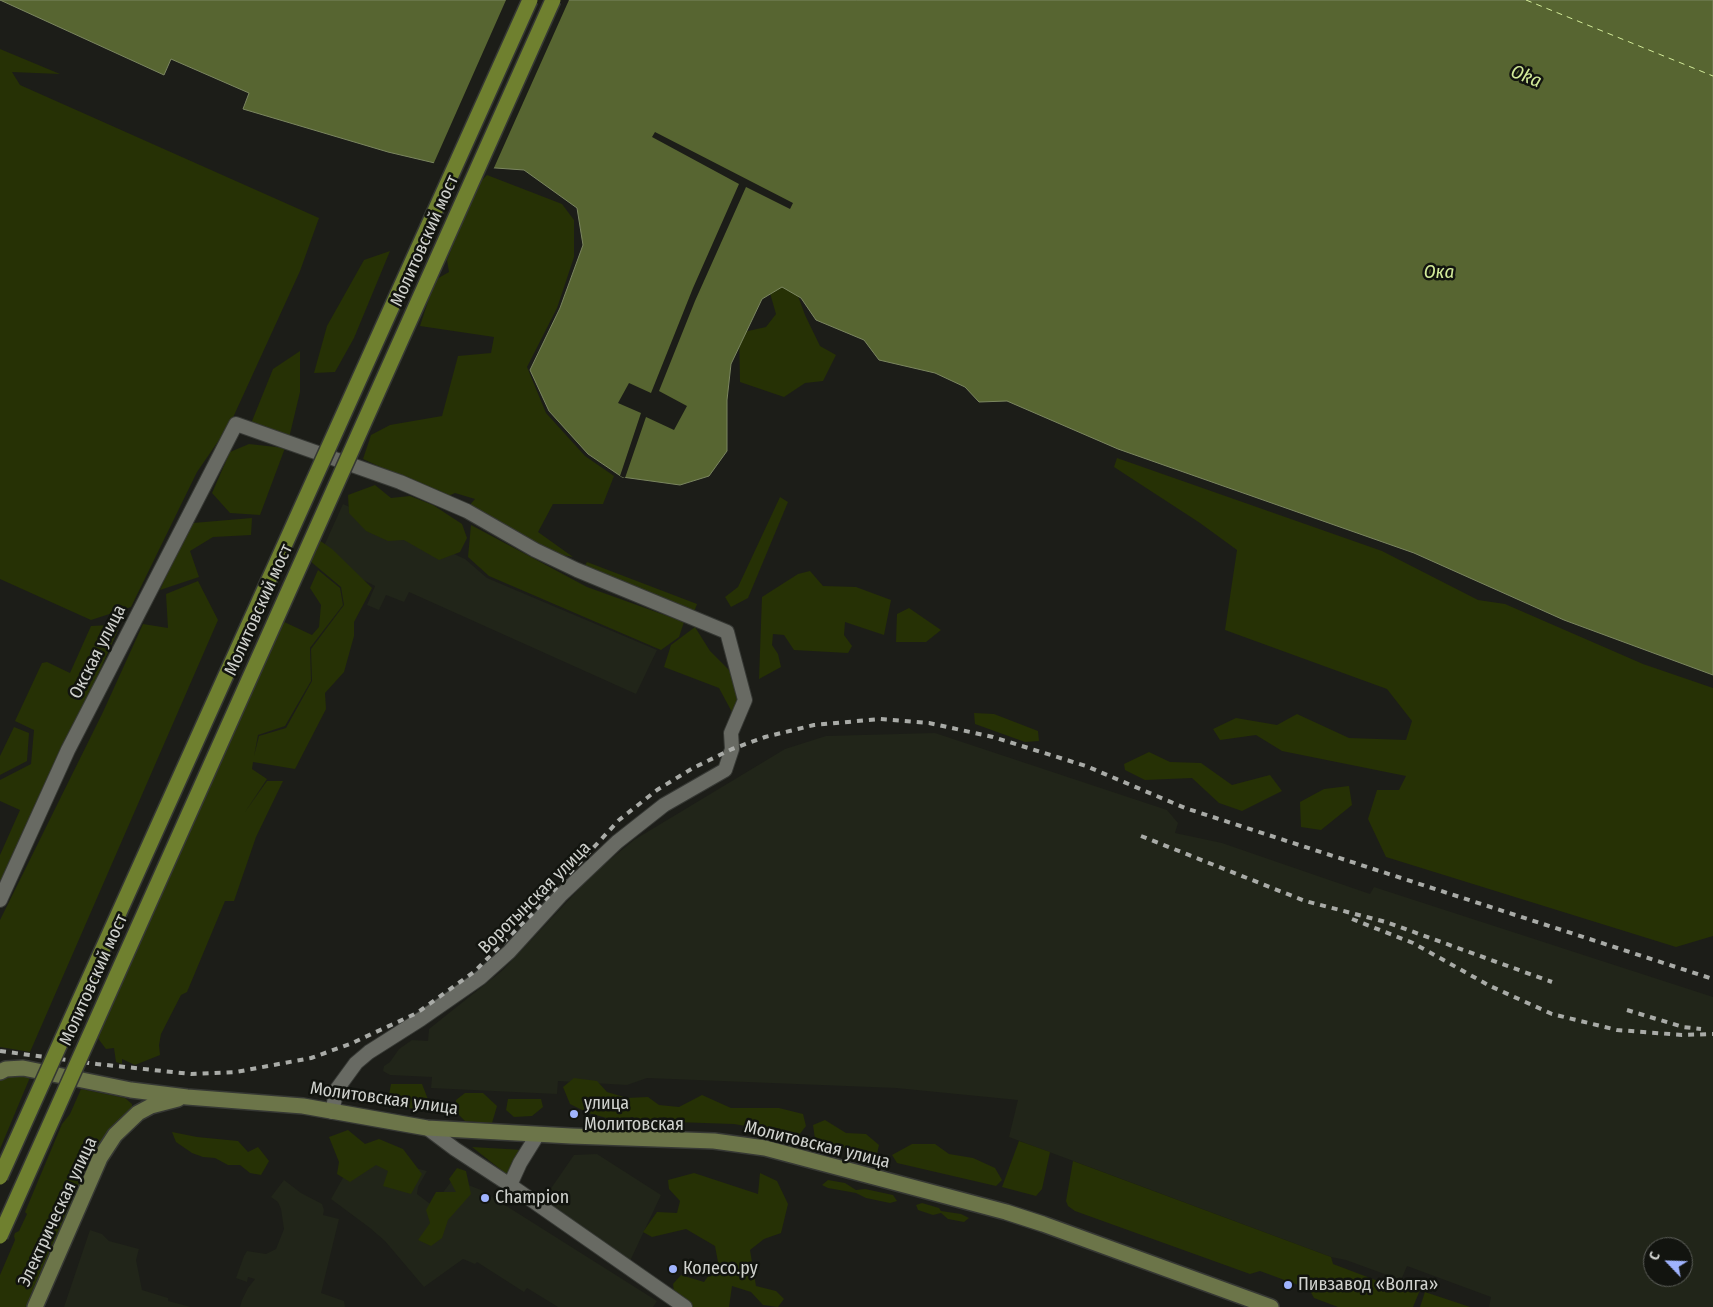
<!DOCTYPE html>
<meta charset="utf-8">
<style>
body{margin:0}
#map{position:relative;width:1713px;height:1307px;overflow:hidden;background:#1c1d18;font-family:"Fira Sans Condensed",sans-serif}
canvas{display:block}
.north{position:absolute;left:1643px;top:1237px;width:50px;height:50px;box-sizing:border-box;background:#12140f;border:1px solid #5e605b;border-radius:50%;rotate:294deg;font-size:14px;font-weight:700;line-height:20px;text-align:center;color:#d0d2ce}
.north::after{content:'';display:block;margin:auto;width:18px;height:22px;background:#9fb3fd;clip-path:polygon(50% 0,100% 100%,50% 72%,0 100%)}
</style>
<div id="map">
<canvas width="1713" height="1307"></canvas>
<div class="north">С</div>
</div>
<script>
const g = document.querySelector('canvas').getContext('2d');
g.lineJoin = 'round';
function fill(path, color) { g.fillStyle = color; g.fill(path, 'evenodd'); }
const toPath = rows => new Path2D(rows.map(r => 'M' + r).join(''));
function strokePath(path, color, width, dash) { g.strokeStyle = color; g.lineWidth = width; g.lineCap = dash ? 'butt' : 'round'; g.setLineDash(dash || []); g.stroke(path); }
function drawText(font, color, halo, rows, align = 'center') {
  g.font = font + ' "Fira Sans Condensed",sans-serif'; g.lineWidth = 5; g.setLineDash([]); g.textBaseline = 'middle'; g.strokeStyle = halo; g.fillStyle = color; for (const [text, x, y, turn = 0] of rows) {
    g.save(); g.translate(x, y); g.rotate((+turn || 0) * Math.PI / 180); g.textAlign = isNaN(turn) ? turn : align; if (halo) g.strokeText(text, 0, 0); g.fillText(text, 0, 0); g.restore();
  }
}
const built = toPath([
 [343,504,465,559,487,578,657,650,636,694,409,592,404,602,386,595,379,610,367,605,375,586,319,557],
 [935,733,1167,810,1178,823,1175,833,1222,843,1370,894,1374,887,1713,997,1713,1307,1489,1307,1491,1297,1407,1266,1401,1280,1346,1260,1331,1257,1009,1137,1018,1100,896,1088,647,1078,627,1085,558,1081,557,1094,431,1088,432,1077,390,1075,383,1071,384,1066,390,1062,399,1049,412,1040,428,1041,429,1029,503,970,595,872,634,840,785,749,826,736],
 [1653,1247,1683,1247,1683,1277,1653,1277],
 [357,1153,427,1171,418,1187,417,1194,433,1206,453,1179,481,1190,657,1301,653,1307,558,1307,527,1288,524,1292,477,1262,475,1264,463,1259,424,1287,385,1241,370,1228,331,1199],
 [597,1154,661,1195,630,1261,543,1200,574,1155],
 [284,1180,301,1193,322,1204,324,1210,323,1215,339,1219,321,1293,344,1301,345,1307,240,1307,242,1300,248,1288,255,1279,248,1277,247,1282,236,1278,244,1256,247,1251,266,1254,276,1249,284,1229,281,1209,278,1202,271,1197],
 [90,1230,102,1234,109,1241,139,1249,136,1260,142,1290,168,1298,168,1301,191,1307,64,1307]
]);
const green = toPath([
 [0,49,60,74,12,72,20,85,319,218,300,271,230,424,197,472,131,607,91,620,0,579],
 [487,175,562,204,574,220,574,257,557,308,527,367,546,413,585,456,614,476,603,504,553,504,538,532,573,557,546,552,468,507,475,499,455,493,446,497,363,459,371,435,390,425,442,416,458,356,491,353,494,337,420,326,435,280,449,272,447,260,476,186],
 [390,251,354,338,335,372,314,373,327,326,364,260],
 [793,282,805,315,820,346,836,355,823,381,805,383,784,397,740,382,739,333,766,327,776,314,768,286],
 [300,351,300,392,289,438,250,426,273,369],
 [249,444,285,448,260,515,230,513,212,493,230,452],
 [1117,458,1382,551,1478,600,1505,604,1643,664,1713,688,1713,936,1676,947,1386,857,1368,819,1377,790,1399,790,1406,776,1282,751,1256,735,1220,740,1213,729,1236,718,1277,725,1297,714,1349,738,1406,740,1412,721,1387,689,1225,630,1237,550,1200,523,1114,467],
 [375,485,391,498,410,496,433,505,462,524,467,538,460,552,439,560,404,540,388,541,366,531,349,513,348,495],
 [780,497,788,502,748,598,731,607,725,597,738,587],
 [252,518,251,535,213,537,190,551,199,577,160,590,178,548,193,523],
 [471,525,587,587,684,622,679,637,661,650,489,576,468,557],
 [319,540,332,549,372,588,354,622,354,636,344,672,325,693,326,709,295,769,253,762,252,769,267,779,245,812,267,781,283,781,256,837,234,901,225,901,187,992,181,995,161,1034,159,1045,160,1055,135,1065,122,1059,122,1064,116,1062,114,1048,106,1049,97,1037,280,620,312,635,319,627,321,605,310,588,318,570,340,588,343,605,310,648,311,681,285,726,258,735,254,756,259,736,286,728,312,681,311,649,344,605,341,587,310,561],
 [587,562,697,604,693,615,583,569],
 [810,571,823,586,856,587,891,600,884,635,845,622,844,635,852,646,848,653,794,650,784,635,773,634,772,645,778,654,781,667,759,679,762,597,798,574],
 [198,581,218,620,30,1052,0,1047,0,920,103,712,143,624,168,628,166,594],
 [909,608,941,630,926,642,896,642,897,614],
 [111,625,118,630,0,895,0,855,20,810,0,801,0,780,31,764,34,730,15,721,42,663,47,662,70,673,91,626],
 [695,627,710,651,732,673,738,701,733,714,719,688,664,667,671,645],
 [974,713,994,714,1038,731,1039,741,1025,742,975,724],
 [14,727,29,733,27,761,0,775,0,756],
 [1149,752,1170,762,1201,763,1232,785,1270,775,1282,791,1242,811,1219,803,1192,778,1145,780,1125,770,1124,764],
 [1349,786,1352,805,1321,830,1301,827,1300,802,1324,789],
 [8,1074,31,1075,0,1149,0,1079],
 [574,1078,597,1081,607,1092,627,1098,648,1097,659,1105,679,1107,702,1095,731,1108,779,1108,803,1114,806,1126,799,1135,734,1124,675,1122,663,1117,653,1123,632,1117,622,1122,588,1113,570,1104,563,1087],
 [391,1084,422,1084,429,1102,418,1111,388,1100],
 [81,1089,125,1098,132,1104,132,1109,45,1270,27,1307,0,1307,0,1275,15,1240,14,1236,15,1233,19,1231,27,1214,25,1212,62,1124,70,1114],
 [465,1093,483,1093,497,1106,492,1123,465,1121,456,1112,456,1100],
 [508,1099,541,1099,543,1107,532,1116,514,1117,506,1110],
 [825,1120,846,1133,866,1134,879,1145,877,1154,862,1154,815,1139,813,1125],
 [348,1130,365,1144,379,1139,403,1149,422,1174,411,1194,383,1186,388,1171,376,1165,350,1182,337,1174,339,1162,329,1137],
 [172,1132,197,1137,238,1141,248,1152,258,1147,269,1161,261,1175,250,1173,240,1165,228,1165,215,1158,203,1157,192,1153,176,1142],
 [1019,1141,1050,1152,1042,1189,1036,1196,1002,1187],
 [912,1144,935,1144,949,1154,973,1158,995,1168,1002,1180,996,1186,897,1163,892,1155],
 [472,1147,523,1150,509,1176],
 [1073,1161,1331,1257,1333,1264,1399,1289,1410,1286,1420,1290,1413,1307,1338,1307,1314,1298,1309,1289,1260,1271,1250,1274,1075,1211,1068,1206,1066,1201],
 [457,1168,466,1171,471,1194,448,1220,442,1238,431,1246,418,1240,430,1223,426,1210,436,1192,456,1192,449,1179],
 [694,1173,758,1194,760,1173,777,1181,788,1204,781,1233,764,1239,750,1250,756,1286,776,1291,784,1299,778,1307,763,1305,751,1292,732,1286,729,1307,676,1307,673,1284,681,1275,704,1282,718,1262,715,1246,686,1229,652,1237,643,1232,657,1212,677,1213,680,1201,669,1189,668,1180],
 [828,1180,845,1183,856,1190,865,1189,893,1195,897,1201,890,1203,866,1198,856,1193,828,1188,822,1185],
 [922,1203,939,1208,941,1211,961,1214,969,1218,964,1222,948,1219,941,1213,933,1215,918,1210,916,1205],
 [1425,1292,1470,1307,1420,1307]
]);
const water = toPath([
 [0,0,1713,0,1713,675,1564,620,1414,553,1118,449,1007,401,979,402,965,387,935,373,879,360,864,340,816,320,801,298,782,287,762,299,731,364,727,400,727,451,709,476,680,485,622,477,588,454,549,411,530,370,560,308,583,245,577,208,524,170,439,164,388,152,243,109,249,93,171,59,164,75,0,0]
]);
const pier = toPath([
 [506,0,569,0,493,170,433,165],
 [655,132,793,203,790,209,746,187,695,301,659,391,687,406,674,430,646,417,625,478,620,476,641,413,618,403,629,383,651,393,693,288,739,184,652,137]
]);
const ferry = toPath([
 [1526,0,1713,76]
]);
const street = toPath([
 [0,900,68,750,236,424,400,482,467,511,535,550,577,570,727,632,745,700,731,733,732,749,725,770,664,805,617,842,560,896,509,952,480,978,421,1019,369,1052,356,1063,337,1089,332,1112],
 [427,1128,455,1149,510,1185,685,1307],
 [510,1185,520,1163,538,1134]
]);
const secondary = toPath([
 [0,1072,6,1069,23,1068,131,1090,187,1097,303,1106,427,1128,571,1136,714,1141,765,1148,1006,1212,1043,1224,1271,1307],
 [35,1307,100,1158,115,1135,138,1113,151,1106,178,1099]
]);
const tram = toPath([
 [0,1218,545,0]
]);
const rail = toPath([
 [1141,836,1305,901,1386,922,1552,982],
 [1352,919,1413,943,1490,986,1552,1014,1617,1030,1682,1035,1713,1034],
 [1627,1010,1683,1027,1701,1029],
 [0,1051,97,1064,191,1074,236,1072,311,1058,350,1044,417,1013,474,972,532,914,619,820,657,790,693,768,732,749,765,737,814,725,880,719,929,723,993,737,1086,766,1185,808,1713,979]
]);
const primaryBridge = toPath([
 [0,1177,530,0],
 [0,1236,553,0]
]);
const markers = [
 [574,1114,5,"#9fb3fd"],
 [485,1198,5,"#9fb3fd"],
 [673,1269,5,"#9fb3fd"],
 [1288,1285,5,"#9fb3fd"]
];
const streetNames = [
 ["Молитовский мост",425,241,-66],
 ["Молитовский мост",259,610,-66],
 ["Окская улица",98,652,-63],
 ["Воротынская улица",535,898,-45],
 ["Молитовский мост",94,980,-66],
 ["Молитовская улица",384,1099,8],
 ["Молитовская улица",817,1145,14],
 ["Электрическая улица",58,1212,-65]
];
const poiNames = [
 ["улица",584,1104],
 ["Молитовская",584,1125],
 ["Champion",495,1198],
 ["Колесо.ру",683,1269],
 ["Пивзавод «Волга»",1298,1285]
];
const waterNames = [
 ["Oka",1526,77,22],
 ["Ока",1439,273]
];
fill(built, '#212519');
fill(green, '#263105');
fill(water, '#576531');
strokePath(water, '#7b8660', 1);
fill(pier, '#1c1d18');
strokePath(ferry, '#d3eb9a', 1, [6, 5]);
strokePath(street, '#363834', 16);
strokePath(secondary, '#363834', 18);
strokePath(street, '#686a63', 14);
strokePath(secondary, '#6c7549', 15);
strokePath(tram, '#a9aba7', 1);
strokePath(rail, '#a9aba7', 4, [6, 6]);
strokePath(primaryBridge, '#363834', 18, []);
strokePath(primaryBridge, '#6f802f', 15);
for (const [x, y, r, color] of markers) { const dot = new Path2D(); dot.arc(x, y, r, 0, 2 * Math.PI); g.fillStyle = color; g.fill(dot); strokePath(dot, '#12140f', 2); }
drawText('18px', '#d0d2ce', '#12140f', streetNames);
drawText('18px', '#d0d2ce', '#12140f', poiNames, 'left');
drawText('italic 19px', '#d3eb9a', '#12140f', waterNames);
</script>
